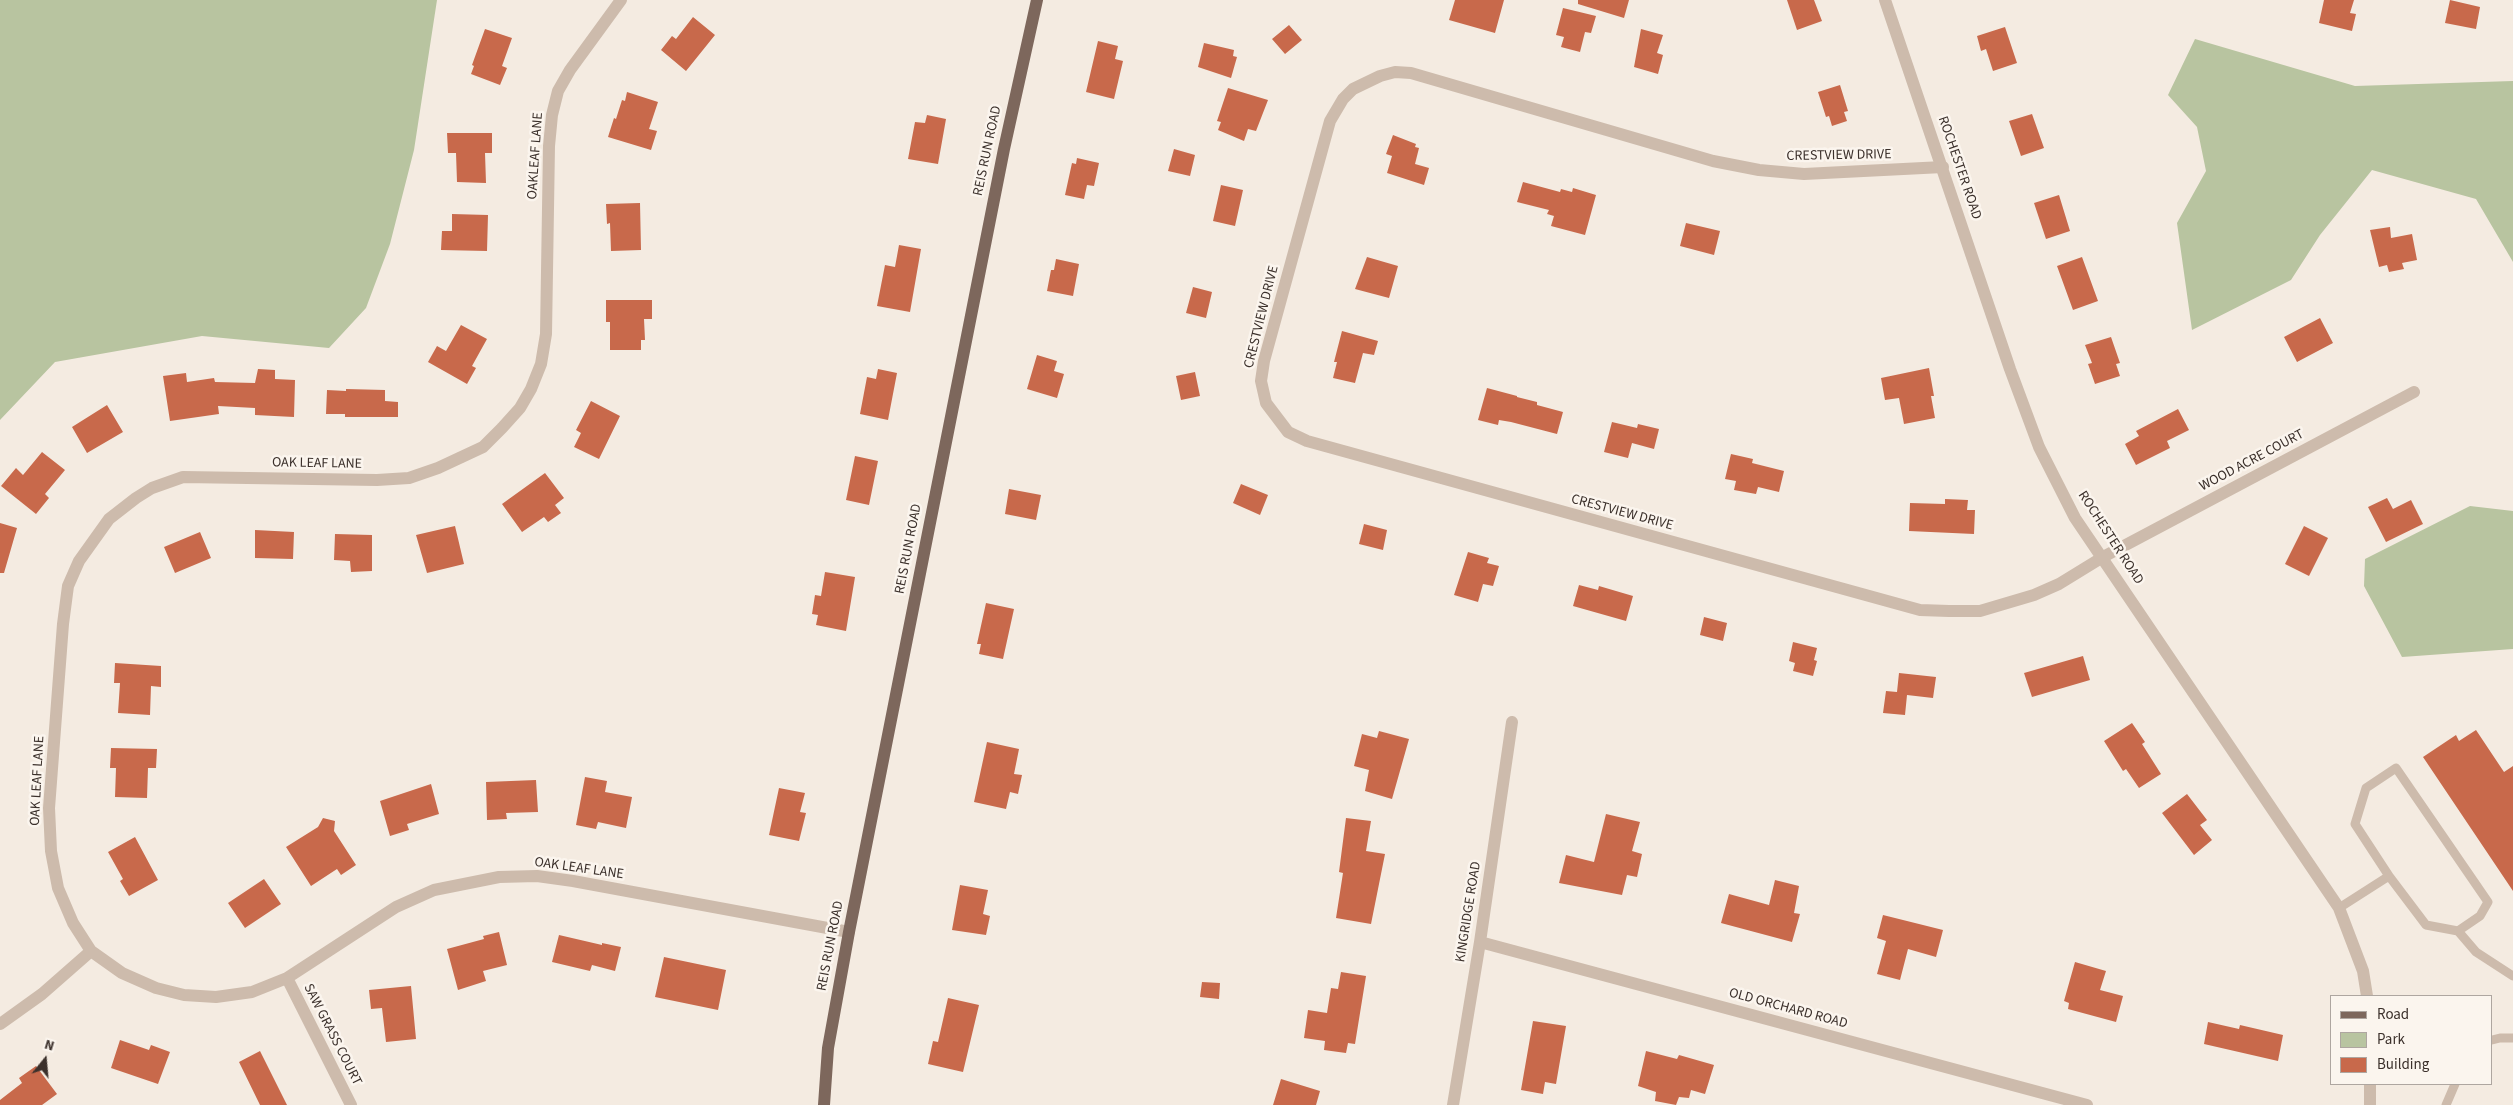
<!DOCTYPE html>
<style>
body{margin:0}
#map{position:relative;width:2513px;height:1105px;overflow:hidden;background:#f4ebe1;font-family:"Source Sans 3",sans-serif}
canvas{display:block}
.legend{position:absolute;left:2330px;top:995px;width:162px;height:90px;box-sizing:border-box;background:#fbf5ee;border:1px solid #aea6a0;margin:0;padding:6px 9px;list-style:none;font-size:15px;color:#3b302b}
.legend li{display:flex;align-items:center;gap:10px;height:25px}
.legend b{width:25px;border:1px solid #aea6a0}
.north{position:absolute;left:20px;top:1035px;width:50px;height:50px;-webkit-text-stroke:4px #fbf5ee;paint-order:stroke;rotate:17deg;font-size:14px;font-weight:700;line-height:20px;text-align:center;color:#3b302b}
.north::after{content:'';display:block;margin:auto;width:18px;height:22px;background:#3b302b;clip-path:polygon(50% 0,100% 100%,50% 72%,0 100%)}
</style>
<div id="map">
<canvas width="2513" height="1105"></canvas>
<ul class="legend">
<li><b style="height:6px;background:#7d675c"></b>Road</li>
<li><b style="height:14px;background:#b8c4a0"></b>Park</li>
<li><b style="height:14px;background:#c8694b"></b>Building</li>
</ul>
<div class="north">N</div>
</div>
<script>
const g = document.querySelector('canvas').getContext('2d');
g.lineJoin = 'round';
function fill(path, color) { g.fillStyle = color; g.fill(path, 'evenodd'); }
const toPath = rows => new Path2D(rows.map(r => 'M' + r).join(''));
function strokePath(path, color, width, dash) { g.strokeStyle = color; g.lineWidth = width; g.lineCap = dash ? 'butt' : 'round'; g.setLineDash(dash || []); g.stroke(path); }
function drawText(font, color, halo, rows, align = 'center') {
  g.font = font + ' "Source Sans 3",sans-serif'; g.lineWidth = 5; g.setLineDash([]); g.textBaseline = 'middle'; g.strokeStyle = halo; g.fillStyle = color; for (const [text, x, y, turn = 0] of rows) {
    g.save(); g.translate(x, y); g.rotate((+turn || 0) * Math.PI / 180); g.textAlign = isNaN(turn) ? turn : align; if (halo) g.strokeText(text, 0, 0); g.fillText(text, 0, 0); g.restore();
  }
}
const green = toPath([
 [0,0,437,0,414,150,390,244,366,308,329,348,202,336,55,362,0,420],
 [2195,39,2355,86,2513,81,2513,262,2476,199,2372,170,2320,235,2291,280,2192,330,2177,223,2206,171,2197,127,2168,95],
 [2470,506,2513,511,2513,649,2402,657,2364,586,2365,559]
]);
const building = toPath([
 [1455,0,1504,0,1495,33,1449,20],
 [1578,0,1629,0,1624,18,1578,4],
 [1787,0,1814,0,1822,21,1797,30],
 [2324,0,2354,0,2350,13,2356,14,2352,31,2319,23],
 [2450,0,2480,7,2476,29,2445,23],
 [1563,8,1596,16,1591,33,1585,32,1580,52,1561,47,1564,37,1556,35],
 [693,17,715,35,686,71,661,50,672,36,676,39],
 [1289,25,1302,40,1285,54,1272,39],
 [2005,27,2017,63,1993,71,1986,49,1981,51,1977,36],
 [485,29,512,38,502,66,507,68,500,85,471,74,474,66,472,65],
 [1641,29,1663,35,1657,53,1663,55,1658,74,1634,67],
 [1098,41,1118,46,1115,59,1123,61,1114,99,1086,92],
 [1204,43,1234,50,1233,56,1237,57,1231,78,1198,67],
 [1840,85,1848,111,1844,112,1847,121,1832,126,1829,116,1826,117,1818,92],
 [1228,88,1268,100,1256,131,1248,129,1244,141,1218,130,1221,122,1217,121],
 [627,92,658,102,649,129,657,131,651,150,608,137,614,118,616,119,622,100,625,101],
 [2032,114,2044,148,2021,156,2009,121],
 [927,115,946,119,938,164,908,159,915,122,925,123],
 [447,133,492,133,492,153,485,153,486,183,457,182,456,153,448,153],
 [1393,135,1416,144,1415,147,1419,148,1415,164,1429,168,1424,185,1387,173,1392,156,1386,154],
 [1174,149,1195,155,1190,176,1168,171],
 [1077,158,1099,163,1094,186,1087,185,1084,199,1065,195,1072,163,1076,164],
 [1523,182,1560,192,1561,189,1572,192,1573,188,1596,195,1585,235,1551,226,1554,216,1547,214,1549,210,1517,202],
 [1221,185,1243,190,1235,226,1213,221],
 [2059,195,2070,231,2046,239,2034,203],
 [640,203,641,250,611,251,610,223,607,224,606,204],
 [452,214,488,215,487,251,441,250,442,231,452,231],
 [1686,223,1720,231,1714,255,1680,246],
 [2390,227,2391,238,2412,234,2417,260,2402,263,2404,269,2389,272,2387,265,2379,267,2370,230],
 [899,245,921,249,910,312,877,306,885,265,895,267],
 [1367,257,1398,266,1389,298,1355,289],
 [2082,257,2098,301,2073,310,2057,266],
 [1056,259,1079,264,1073,296,1047,291,1051,270,1054,270],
 [1193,287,1212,292,1206,318,1186,313],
 [606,300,652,300,652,319,644,319,645,340,641,340,641,350,610,350,610,322,606,322],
 [2320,318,2333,343,2297,362,2284,337],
 [461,325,487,339,472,366,476,368,467,384,428,362,437,346,446,351],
 [1342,331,1378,341,1374,355,1363,353,1355,383,1333,378,1337,362,1334,362],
 [2111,337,2120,363,2116,364,2120,376,2095,384,2088,364,2092,363,2085,345],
 [1037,355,1057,361,1054,371,1064,374,1057,398,1027,389],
 [1929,368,1934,396,1931,396,1935,418,1904,424,1899,398,1885,400,1881,378],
 [258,369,275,370,275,379,295,380,294,417,255,415,255,408,218,406,219,414,170,421,163,376,186,373,187,382,214,378,215,382,255,383],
 [878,369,897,373,888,420,860,414,867,377,876,379],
 [1195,372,1200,396,1181,400,1176,376],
 [1487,388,1517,396,1517,397,1537,402,1537,405,1563,412,1557,434,1511,422,1499,420,1498,425,1478,420],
 [346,389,385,390,385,401,398,402,398,417,345,417,345,414,326,414,327,390,346,391],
 [591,401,620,416,599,459,574,447,581,433,576,430],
 [107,405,123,432,87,453,72,427],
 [2178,409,2189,430,2167,441,2170,448,2136,465,2125,444,2139,436,2136,431],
 [1612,422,1637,428,1638,424,1659,429,1654,449,1632,443,1628,458,1604,452],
 [42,452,65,470,45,494,49,498,36,514,1,486,16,468,23,475],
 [1731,454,1753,459,1752,463,1784,471,1779,492,1758,487,1756,494,1734,490,1736,481,1725,479],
 [855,456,878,461,869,505,846,500],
 [545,473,564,498,555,505,561,513,548,522,544,517,522,532,502,504],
 [1241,484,1268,495,1260,515,1233,503],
 [1009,489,1041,495,1036,520,1005,514],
 [2387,498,2393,509,2411,500,2423,524,2386,542,2368,507],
 [1945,499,1968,500,1967,510,1975,510,1974,534,1909,531,1910,503,1945,504],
 [0,523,17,528,4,573,0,573],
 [1364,524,1387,530,1383,550,1359,544],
 [455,526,464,564,427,573,416,535],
 [2304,526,2328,538,2309,576,2285,564],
 [255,530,294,532,293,559,255,558],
 [200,532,211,558,175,573,164,547],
 [335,534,372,535,372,571,351,572,350,561,334,560],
 [1468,552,1489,558,1487,563,1499,566,1493,586,1483,584,1478,602,1454,595],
 [825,572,855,577,846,631,816,625,818,615,812,614,815,595,821,596],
 [1579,585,1598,590,1599,586,1633,596,1626,621,1573,606],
 [986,603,1014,609,1003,659,979,654,981,644,977,644],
 [1704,617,1727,623,1723,641,1700,635],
 [1793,642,1817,648,1814,660,1817,661,1813,676,1793,671,1795,663,1789,661],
 [2083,656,2090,680,2032,697,2024,673],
 [115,663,161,666,161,687,151,686,150,715,118,713,120,683,114,683],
 [1899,673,1936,677,1933,698,1907,695,1905,715,1883,713,1886,691,1897,692],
 [2132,723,2145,742,2142,744,2161,774,2139,788,2126,769,2123,771,2104,741],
 [2476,730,2504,772,2513,766,2513,891,2423,757,2456,735,2459,741],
 [1379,731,1409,739,1392,799,1365,791,1369,770,1354,766,1362,734,1377,738],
 [987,742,1019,749,1014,774,1022,775,1018,794,1010,792,1006,809,974,802],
 [111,748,157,749,156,768,148,768,147,798,115,797,116,768,110,768],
 [585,777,607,781,605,792,632,797,626,828,598,822,596,829,576,825],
 [536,780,538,812,506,813,507,819,487,820,486,782],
 [431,784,439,814,407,824,409,830,390,836,380,801],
 [779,788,805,793,800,812,806,813,799,841,769,835],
 [2187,794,2207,820,2200,825,2212,840,2194,855,2162,813],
 [1606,814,1640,822,1632,851,1642,854,1637,877,1627,875,1622,895,1559,883,1566,855,1594,862],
 [323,818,335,821,334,831,356,865,341,875,337,869,311,886,286,847,318,827],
 [1346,818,1371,821,1366,851,1385,854,1371,924,1336,918,1343,873,1339,872],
 [135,837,158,880,129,896,120,881,123,879,108,852],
 [264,879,281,904,245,928,228,903],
 [1775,880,1799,886,1794,913,1800,914,1792,942,1721,923,1729,894,1769,905],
 [960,885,988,890,983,914,990,916,986,935,952,930],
 [1883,915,1943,930,1936,957,1908,949,1900,980,1877,974,1886,941,1877,938],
 [499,932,507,965,483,971,486,981,458,990,447,949,484,939,483,936],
 [559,935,602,945,602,943,621,947,615,971,592,965,590,971,552,962],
 [664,957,726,970,718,1010,655,997],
 [2075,962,2106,971,2100,990,2123,996,2116,1022,2068,1009,2069,1003,2064,1001],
 [1341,972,1366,976,1355,1044,1348,1043,1346,1053,1324,1050,1325,1041,1304,1038,1308,1010,1327,1013,1331,988,1338,989],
 [1202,982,1220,983,1219,999,1200,997],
 [411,986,416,1039,386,1042,382,1008,371,1009,369,990],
 [948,998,979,1005,963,1072,928,1064,933,1041,938,1042],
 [1533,1021,1566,1026,1556,1084,1545,1082,1543,1094,1521,1090],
 [2208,1022,2239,1029,2240,1025,2283,1035,2278,1061,2204,1044],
 [120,1040,149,1050,151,1045,170,1052,158,1084,111,1068],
 [260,1051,287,1105,260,1105,239,1062],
 [1646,1051,1677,1059,1679,1055,1714,1065,1705,1094,1691,1090,1689,1098,1679,1097,1676,1105,1655,1101,1656,1092,1638,1086],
 [36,1066,57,1094,42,1105,0,1105,0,1100,22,1083,19,1078],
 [1281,1079,1320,1091,1316,1105,1273,1105]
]);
const service = toPath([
 [2339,908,2389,876,2355,824,2366,788,2396,768,2488,902,2480,916,2458,931,2426,925,2389,876],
 [2458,931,2476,952,2513,976],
 [2492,1040,2500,1038,2513,1038],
 [2446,1105,2455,1084]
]);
const minor = toPath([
 [621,0,570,70,558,91,552,115,549,146,546,334,541,364,531,389,520,408,502,428,483,447,438,468,409,478,377,480,183,477,152,488,136,498,109,519,79,561,68,586,63,624,49,808,51,851,58,888,73,923,91,951,122,973,156,988,184,995,216,997,252,992,287,978,396,907,434,890,499,877,537,876,573,881,849,932],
 [1943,167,1804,174,1759,170,1713,161,1411,73,1395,72,1380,76,1353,89,1343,99,1330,121,1264,361,1261,381,1266,403,1288,432,1307,441,1920,610,1949,611,1980,611,2034,595,2059,584,2103,557,2414,392],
 [1480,942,2087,1105],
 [287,978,351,1105],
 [0,1024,42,994,91,951],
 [1453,1105,1480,942,1512,722]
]);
const tertiary = toPath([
 [1885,0,2010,369,2039,447,2075,518,2339,908,2363,971,2367,996],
 [2370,1105,2370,1084]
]);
const primary = toPath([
 [824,1105,828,1048,849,932,1004,149,1037,0]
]);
const streetNames = [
 ["REIS RUN ROAD",988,151,-78],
 ["OAKLEAF LANE",536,156,-86],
 ["CRESTVIEW DRIVE",1839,156,-1],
 ["ROCHESTER ROAD",1959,168,71],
 ["CRESTVIEW DRIVE",1262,317,-76],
 ["WOOD ACRE COURT",2252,461,-28],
 ["OAK LEAF LANE",317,464,1],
 ["CRESTVIEW DRIVE",1622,513,15],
 ["ROCHESTER ROAD",2110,538,57],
 ["REIS RUN ROAD",909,549,-79],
 ["OAK LEAF LANE",38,781,-87],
 ["OAK LEAF LANE",579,869,8],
 ["KINGRIDGE ROAD",1469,912,-81],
 ["REIS RUN ROAD",831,946,-79],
 ["OLD ORCHARD ROAD",1788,1009,15],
 ["SAW GRASS COURT",332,1035,63]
];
fill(green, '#b8c4a0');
fill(building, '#c8694b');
strokePath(service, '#cdbbac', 9);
strokePath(minor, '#cdbbac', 12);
strokePath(tertiary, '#cdbbac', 12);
strokePath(primary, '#7d675c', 12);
drawText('14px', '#3b302b', '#fbf5ee', streetNames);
</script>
